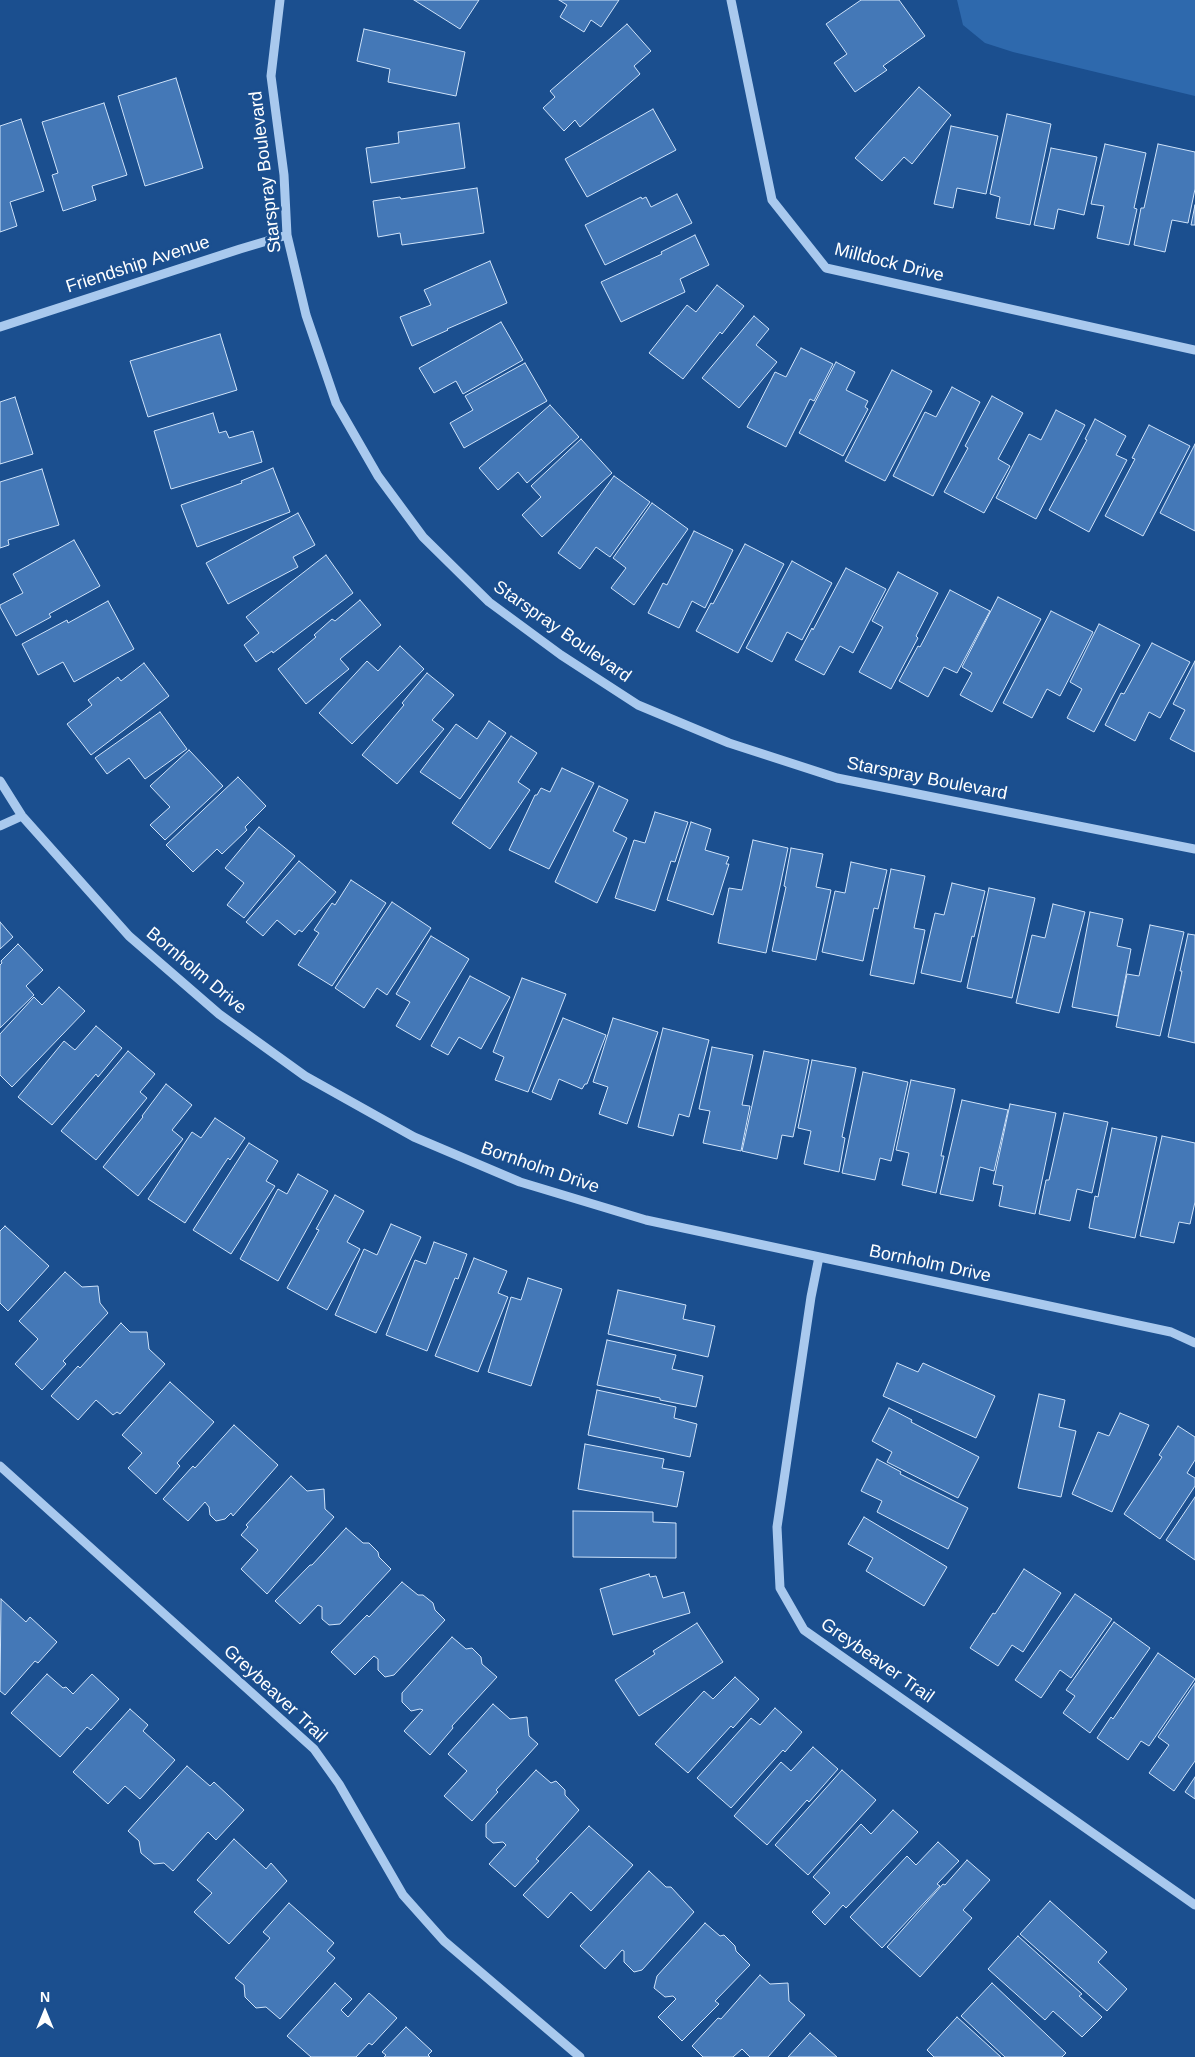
<!DOCTYPE html>
<style>
body{margin:0}
#map{position:relative;width:1195px;height:2057px;overflow:hidden;background:#1b4f8f;font-family:Arial,sans-serif}
canvas{display:block}
.north{position:absolute;left:20px;top:1987px;width:50px;height:50px;-webkit-text-stroke:4px #1b4f8f;paint-order:stroke;rotate:0deg;font-size:14px;font-weight:700;line-height:20px;text-align:center;color:#fff}
.north::after{content:'';display:block;margin:auto;width:18px;height:22px;background:#fff;clip-path:polygon(50% 0,100% 100%,50% 72%,0 100%)}
</style>
<div id="map">
<canvas width="1195" height="2057"></canvas>
<div class="north">N</div>
</div>
<script>
const g = document.querySelector('canvas').getContext('2d');
g.lineJoin = 'round';
function fill(path, color) { g.fillStyle = color; g.fill(path, 'evenodd'); }
const toPath = rows => new Path2D(rows.map(r => 'M' + r).join(''));
function strokePath(path, color, width, dash) { g.strokeStyle = color; g.lineWidth = width; g.lineCap = dash ? 'butt' : 'round'; g.setLineDash(dash || []); g.stroke(path); }
function drawText(font, color, halo, rows, align = 'center') {
  g.font = font + ' Arial,sans-serif'; g.lineWidth = 5; g.setLineDash([]); g.textBaseline = 'middle'; g.strokeStyle = halo; g.fillStyle = color; for (const [text, x, y, turn = 0] of rows) {
    g.save(); g.translate(x, y); g.rotate((+turn || 0) * Math.PI / 180); g.textAlign = isNaN(turn) ? turn : align; if (halo) g.strokeText(text, 0, 0); g.fillText(text, 0, 0); g.restore();
  }
}
const green = toPath([
 [957,0,1195,0,1195,96,1013,52,985,43,963,25]
]);
const building = toPath([
 [414,0,479,0,460,29,414,0],
 [559,0,619,0,601,27,591,20,584,32,560,17,567,5,559,0],
 [861,0,899,0,925,36,883,66,887,70,855,92,834,63,847,54,826,24,861,0],
 [627,24,651,51,634,66,640,74,580,127,575,120,564,131,543,108,555,97,550,91,627,24],
 [364,29,465,52,456,96,388,82,390,69,357,61,364,29],
 [176,78,203,168,145,186,118,96,176,78],
 [919,87,951,115,912,164,904,157,882,181,855,158,919,87],
 [104,103,127,175,92,186,96,200,63,211,52,175,58,173,42,122,104,103],
 [653,109,676,150,587,197,565,159,653,109],
 [1007,114,1051,124,1030,225,996,218,1000,197,990,194,1007,114],
 [21,119,44,191,10,202,17,226,0,232,0,126,21,119],
 [459,123,465,168,371,183,366,148,399,143,398,132,459,123],
 [951,126,998,136,986,194,957,188,953,208,934,204,951,126],
 [1105,144,1146,153,1134,208,1137,209,1129,245,1097,238,1104,206,1091,204,1105,144],
 [1158,144,1195,152,1195,189,1188,223,1172,220,1165,252,1134,245,1141,208,1144,208,1158,144],
 [1051,148,1097,157,1084,215,1058,209,1054,229,1034,225,1051,148],
 [477,188,484,233,402,245,400,233,378,237,373,201,400,197,401,199,477,188],
 [677,194,692,223,605,265,585,225,641,197,642,199,646,197,651,207,677,194],
 [1195,205,1195,225,1191,225,1195,205],
 [695,235,709,265,680,279,685,292,621,322,601,282,662,254,661,252,695,235],
 [490,261,507,303,447,329,448,330,412,346,400,317,431,305,424,290,490,261],
 [717,285,744,306,722,334,720,332,683,379,649,353,687,305,696,312,717,285],
 [754,316,769,329,756,345,777,362,739,408,702,378,754,316],
 [501,322,523,360,463,394,456,381,434,393,419,368,501,322],
 [220,334,237,390,148,417,130,361,220,334],
 [801,348,833,364,814,401,810,399,786,447,747,427,775,372,786,377,801,348],
 [836,362,855,372,846,390,868,401,865,407,868,409,843,456,799,433,836,362],
 [525,363,547,401,464,448,450,423,473,410,465,396,525,363],
 [892,370,932,391,885,481,845,461,892,370],
 [952,387,980,402,933,496,893,476,925,412,936,417,952,387],
 [992,396,1023,413,998,459,1010,466,984,513,944,492,968,448,965,446,992,396],
 [15,397,33,454,0,464,0,402,15,397],
 [550,405,579,437,527,483,518,472,498,490,479,468,550,405],
 [1056,410,1085,425,1036,519,996,498,1029,434,1041,440,1056,410],
 [213,413,219,433,226,431,229,438,253,431,262,462,171,489,154,431,213,413],
 [1095,419,1126,436,1116,455,1127,460,1089,532,1049,510,1087,440,1085,439,1095,419],
 [1149,425,1190,446,1143,536,1105,516,1135,459,1132,458,1149,425],
 [581,439,612,473,542,537,522,515,541,497,531,486,581,439],
 [1195,444,1195,531,1160,513,1195,444],
 [273,468,290,512,197,547,181,505,242,483,241,481,273,468],
 [42,469,59,525,8,540,9,545,0,548,0,482,42,469],
 [614,476,650,502,610,557,596,547,580,569,558,553,614,476],
 [652,503,688,529,634,605,611,588,626,568,613,558,652,503],
 [298,513,315,545,293,557,298,567,228,604,206,563,298,513],
 [694,531,733,550,705,608,692,601,679,628,648,613,663,583,667,585,694,531],
 [74,540,100,586,49,614,51,617,16,636,0,607,0,605,23,593,13,574,74,540],
 [745,544,784,564,738,653,696,631,711,603,713,604,745,544],
 [326,555,353,593,273,653,272,651,256,662,244,645,259,633,246,617,326,555],
 [792,561,832,583,802,640,787,632,772,662,746,648,792,561],
 [846,568,886,589,853,653,840,646,824,675,795,660,812,628,813,630,846,568],
 [898,572,938,593,916,636,918,638,891,689,859,672,883,627,872,621,898,572],
 [950,590,990,611,957,673,944,667,928,697,899,681,918,646,920,647,950,590],
 [998,597,1041,619,992,712,960,695,972,673,962,667,998,597],
 [360,600,381,625,340,659,349,669,306,704,278,669,316,637,314,635,332,619,335,621,360,600],
 [108,601,134,649,74,682,63,662,38,675,22,644,67,620,68,623,108,601],
 [1051,611,1093,632,1060,696,1047,689,1032,718,1003,703,1051,611],
 [1099,624,1140,645,1094,732,1067,718,1082,689,1070,682,1099,624],
 [1152,643,1190,662,1160,718,1149,712,1135,741,1105,725,1121,693,1124,694,1152,643],
 [400,646,424,669,352,744,319,713,367,661,378,671,400,646],
 [1195,661,1195,752,1170,739,1185,710,1173,704,1195,661],
 [144,663,169,696,91,755,67,724,92,705,88,700,118,677,121,681,144,663],
 [427,673,454,695,432,720,444,729,397,784,362,755,404,705,402,703,427,673],
 [160,712,187,749,145,779,129,758,107,774,95,758,160,712],
 [489,721,506,733,460,799,420,772,456,724,477,739,489,721],
 [511,736,537,753,518,782,530,790,490,849,452,823,511,736],
 [189,750,223,786,165,840,150,825,170,807,150,786,189,750],
 [562,768,594,783,549,869,509,850,535,795,537,795,541,788,550,792,562,768],
 [238,777,266,806,245,827,247,830,222,854,217,849,193,872,166,845,238,777],
 [599,786,628,800,613,831,627,838,597,903,555,882,599,786],
 [655,812,688,822,675,862,671,861,655,911,615,898,634,840,645,843,655,812],
 [691,822,711,829,705,850,729,857,726,864,729,864,713,915,667,900,691,822],
 [259,827,295,856,244,918,227,905,244,883,225,868,259,827],
 [753,840,788,848,766,953,718,943,729,888,742,890,753,840],
 [791,848,823,854,816,887,831,890,816,960,772,951,786,887,784,886,791,848],
 [299,861,336,892,302,932,299,930,295,935,277,920,263,936,246,922,299,861],
 [851,862,887,870,878,909,874,908,863,961,822,952,835,891,845,893,851,862],
 [891,869,925,876,914,928,925,930,914,984,870,975,891,869],
 [351,880,386,903,332,986,298,965,319,933,314,930,332,903,335,905,351,880],
 [952,883,985,891,974,937,972,936,961,982,921,973,935,913,944,915,952,883],
 [989,888,1035,898,1012,998,967,988,989,888],
 [392,902,431,928,387,995,377,988,364,1008,335,988,392,902],
 [1053,904,1085,912,1059,1013,1016,1003,1032,935,1045,938,1053,904],
 [1090,912,1123,919,1117,946,1131,949,1118,1016,1072,1007,1090,912],
 [0,922,13,937,0,949,0,922],
 [1150,925,1184,932,1160,1036,1116,1027,1127,974,1139,976,1150,925],
 [1188,934,1195,935,1195,1043,1168,1037,1182,971,1180,971,1188,934],
 [431,936,469,959,420,1040,396,1026,410,1002,396,994,431,936],
 [18,944,43,970,26,986,34,995,0,1028,0,965,2,963,1,961,18,944],
 [470,976,510,997,481,1049,459,1037,448,1055,431,1046,470,976],
 [522,978,566,994,528,1092,495,1080,504,1057,493,1052,522,978],
 [59,987,85,1011,12,1087,0,1075,0,1034,34,997,42,1005,59,987],
 [563,1018,606,1035,587,1084,585,1084,582,1089,559,1079,551,1100,532,1092,563,1018],
 [613,1018,658,1032,627,1124,599,1114,608,1087,593,1082,613,1018],
 [96,1026,122,1048,98,1077,96,1074,52,1125,18,1097,64,1041,75,1050,96,1026],
 [663,1028,709,1040,689,1117,679,1114,673,1136,638,1127,663,1028],
 [712,1047,753,1055,742,1105,750,1106,741,1151,703,1143,710,1111,699,1109,712,1047],
 [128,1051,155,1074,140,1092,147,1098,96,1160,61,1131,128,1051],
 [764,1051,809,1060,793,1137,782,1135,777,1159,742,1151,764,1051],
 [812,1060,856,1068,842,1137,845,1138,839,1172,804,1164,811,1131,798,1128,812,1060],
 [863,1072,908,1082,891,1161,880,1158,875,1180,842,1173,863,1072],
 [911,1080,955,1089,941,1156,944,1156,936,1193,902,1185,909,1153,896,1150,911,1080],
 [166,1084,192,1105,172,1130,183,1139,138,1196,103,1167,143,1117,142,1116,166,1084],
 [962,1100,1008,1110,994,1171,980,1167,973,1201,940,1194,962,1100],
 [1010,1104,1056,1113,1035,1214,999,1206,1003,1186,993,1184,1010,1104],
 [1064,1113,1108,1122,1092,1193,1077,1189,1070,1221,1039,1214,1046,1180,1049,1180,1064,1113],
 [215,1118,245,1138,230,1160,228,1158,185,1223,148,1199,192,1132,201,1138,215,1118],
 [1112,1128,1157,1137,1135,1238,1089,1228,1095,1196,1098,1197,1112,1128],
 [1162,1136,1195,1143,1195,1202,1190,1224,1179,1222,1174,1243,1140,1236,1162,1136],
 [249,1143,278,1161,266,1181,275,1186,231,1254,193,1230,249,1143],
 [298,1174,328,1191,278,1281,240,1259,278,1189,287,1194,298,1174],
 [335,1195,364,1211,347,1242,360,1249,327,1310,287,1288,319,1230,316,1229,335,1195],
 [391,1224,421,1237,376,1333,335,1315,364,1249,377,1255,391,1224],
 [5,1226,49,1266,8,1311,0,1303,0,1231,5,1226],
 [434,1242,467,1254,458,1279,455,1278,427,1351,386,1335,415,1260,426,1264,434,1242],
 [474,1258,507,1271,498,1293,508,1297,478,1372,435,1356,474,1258],
 [65,1272,82,1287,98,1286,100,1303,108,1313,63,1361,66,1364,42,1390,15,1364,38,1339,19,1321,65,1272],
 [528,1278,562,1289,531,1386,488,1372,511,1297,521,1300,528,1278],
 [618,1290,686,1305,683,1319,715,1326,708,1357,608,1334,618,1290],
 [121,1323,130,1332,147,1332,149,1349,165,1364,120,1414,117,1412,113,1415,96,1400,78,1420,51,1396,78,1366,80,1368,121,1323],
 [607,1340,676,1355,672,1369,703,1376,696,1407,660,1400,660,1398,597,1385,607,1340],
 [897,1363,918,1372,923,1363,995,1396,976,1438,883,1396,897,1363],
 [170,1382,214,1422,177,1463,180,1466,156,1494,128,1468,142,1453,122,1435,170,1382],
 [597,1390,676,1407,674,1418,697,1424,690,1457,588,1435,597,1390],
 [1039,1394,1065,1400,1059,1427,1076,1431,1061,1497,1018,1488,1039,1394],
 [889,1408,912,1420,911,1422,979,1457,958,1498,887,1462,892,1452,872,1441,889,1408],
 [1120,1413,1149,1425,1112,1512,1072,1494,1098,1432,1109,1436,1120,1413],
 [234,1425,278,1465,233,1516,231,1513,225,1519,216,1521,210,1515,209,1507,205,1502,188,1521,163,1499,193,1466,195,1468,234,1425],
 [1178,1426,1195,1437,1195,1460,1187,1473,1195,1478,1195,1486,1160,1539,1124,1514,1162,1457,1159,1455,1178,1426],
 [585,1444,664,1459,662,1468,684,1472,677,1507,578,1489,585,1444],
 [877,1459,901,1472,900,1474,968,1508,948,1549,877,1512,882,1501,861,1491,877,1459],
 [291,1476,307,1491,324,1489,325,1509,334,1517,267,1594,241,1569,258,1550,241,1535,248,1527,246,1525,291,1476],
 [1195,1497,1195,1560,1166,1540,1195,1497],
 [573,1511,653,1512,653,1522,676,1523,676,1558,573,1557,573,1511],
 [864,1517,947,1567,924,1606,866,1571,873,1558,848,1544,864,1517],
 [346,1528,363,1543,369,1543,378,1552,379,1557,391,1569,340,1624,329,1625,322,1619,322,1607,318,1605,300,1624,275,1601,310,1565,312,1565,346,1528],
 [1024,1569,1061,1593,1023,1652,1012,1645,998,1666,970,1648,993,1613,995,1614,1024,1569],
 [649,1574,650,1577,656,1576,663,1598,684,1592,690,1613,613,1635,600,1589,649,1574],
 [402,1582,418,1595,423,1595,433,1603,435,1610,445,1620,394,1675,385,1677,378,1670,378,1659,374,1656,355,1675,331,1652,367,1615,369,1617,402,1582],
 [1075,1594,1112,1619,1071,1678,1060,1670,1041,1698,1015,1680,1075,1594],
 [1,1599,26,1622,30,1617,57,1642,38,1663,35,1661,5,1695,0,1691,1,1599],
 [1114,1622,1150,1648,1090,1733,1063,1713,1075,1696,1066,1690,1114,1622],
 [697,1623,723,1662,639,1716,615,1680,655,1654,653,1651,697,1623],
 [452,1637,466,1649,472,1648,481,1657,482,1664,497,1677,452,1726,453,1728,430,1755,404,1731,423,1710,420,1709,411,1711,402,1702,402,1693,452,1637],
 [1158,1653,1195,1679,1149,1746,1141,1741,1128,1760,1097,1738,1111,1717,1113,1719,1158,1653],
 [47,1674,63,1688,66,1687,73,1694,92,1674,119,1699,91,1730,87,1727,60,1757,11,1713,47,1674],
 [735,1677,759,1699,733,1728,731,1726,688,1773,655,1744,704,1691,713,1699,735,1677],
 [1195,1683,1195,1761,1174,1791,1149,1773,1169,1745,1158,1737,1195,1683],
 [493,1704,510,1719,527,1717,529,1736,538,1744,496,1790,498,1792,472,1821,444,1796,467,1771,448,1754,493,1704],
 [775,1708,802,1732,785,1752,783,1750,731,1808,697,1778,751,1718,760,1725,775,1708],
 [130,1709,148,1725,143,1731,175,1760,140,1799,125,1786,108,1804,73,1772,130,1709],
 [813,1747,838,1769,809,1802,807,1800,767,1845,734,1816,781,1762,791,1771,813,1747],
 [187,1766,210,1786,214,1782,244,1810,216,1840,208,1832,173,1871,164,1863,154,1864,141,1853,139,1841,128,1831,187,1766],
 [536,1770,551,1783,556,1781,565,1790,565,1795,579,1810,536,1859,539,1861,515,1887,489,1864,506,1845,503,1842,493,1843,486,1837,486,1824,536,1770],
 [842,1770,876,1800,808,1875,775,1845,842,1770],
 [1195,1777,1195,1799,1185,1792,1195,1777],
 [893,1810,918,1832,846,1908,843,1905,825,1925,812,1912,830,1893,813,1877,861,1824,871,1834,893,1810],
 [589,1826,633,1865,591,1911,571,1892,548,1918,523,1895,589,1826],
 [234,1839,266,1869,271,1863,287,1881,229,1944,194,1912,212,1893,197,1880,234,1839],
 [938,1842,959,1861,937,1884,940,1886,882,1948,850,1917,907,1856,916,1865,938,1842],
 [967,1860,990,1880,963,1910,972,1918,920,1977,887,1947,943,1884,945,1885,967,1860],
 [649,1871,666,1887,671,1887,694,1912,642,1970,634,1972,624,1962,624,1951,622,1950,605,1969,580,1946,649,1871],
 [1050,1901,1107,1952,1098,1962,1127,1989,1107,2011,1020,1934,1050,1901],
 [289,1903,334,1943,327,1951,335,1958,280,2019,266,2007,256,2008,245,1997,244,1985,235,1978,270,1938,263,1932,289,1903],
 [705,1923,720,1936,724,1935,735,1946,736,1951,750,1965,715,2001,719,2004,682,2041,658,2017,676,1999,673,1996,665,1997,654,1988,657,1976,705,1923],
 [1018,1936,1082,1994,1079,1996,1102,2017,1082,2037,1053,2011,1045,2020,988,1969,1018,1936],
 [760,1975,770,1984,788,1983,789,2001,805,2015,768,2057,750,2057,742,2049,733,2057,703,2057,692,2046,718,2018,721,2019,760,1975],
 [335,1983,352,1999,341,2010,348,2017,369,1993,397,2018,372,2045,369,2043,356,2057,311,2057,287,2036,335,1983],
 [992,1983,1066,2053,1062,2057,1005,2057,961,2016,992,1983],
 [957,2017,1001,2057,934,2057,927,2050,957,2017],
 [406,2027,432,2051,428,2055,430,2057,384,2057,386,2055,382,2052,406,2027],
 [810,2033,837,2057,788,2057,810,2033]
]);
const minor = toPath([
 [280,0,271,76,284,175,287,235,306,315,336,403,378,476,423,537,489,602,561,655,638,705,729,743,837,778,1195,849],
 [731,0,772,200,826,268,1195,350],
 [0,327,240,249,287,235],
 [0,781,22,816,129,936,219,1014,305,1076,414,1137,520,1182,646,1220,1171,1332,1195,1343],
 [0,826,22,816],
 [819,1257,811,1297,777,1527,780,1588,804,1630,1195,1905],
 [0,1466,314,1749,339,1784,403,1895,444,1941,580,2057]
]);
const streetNames = [
 ["Starspray Boulevard",266,172,-97],
 ["Milldock Drive",889,263,14],
 ["Friendship Avenue",138,265,-18],
 ["Starspray Boulevard",562,632,35],
 ["Starspray Boulevard",927,779,11],
 ["Bornholm Drive",196,971,40],
 ["Bornholm Drive",540,1168,19],
 ["Bornholm Drive",930,1264,12],
 ["Greybeaver Trail",877,1661,35],
 ["Greybeaver Trail",275,1694,43]
];
fill(green, '#2e69ad');
fill(building, '#4478b7');
strokePath(building, '#cfe3fa', 1);
strokePath(minor, '#a9c9ee', 9);
drawText('18px', '#fff', '#1b4f8f', streetNames);
</script>
